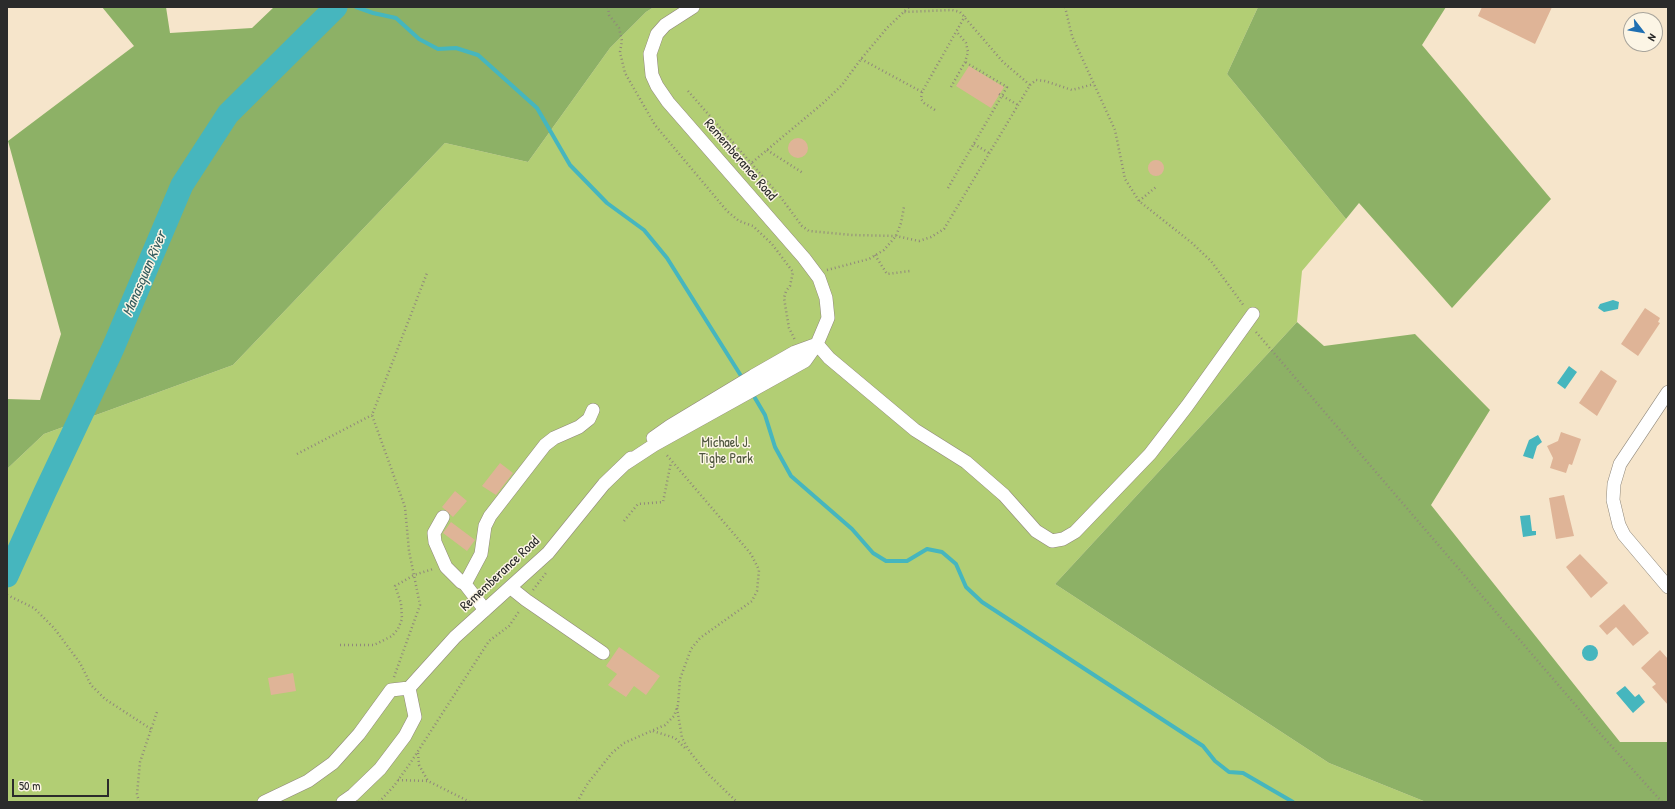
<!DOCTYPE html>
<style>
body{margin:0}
#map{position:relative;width:1675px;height:809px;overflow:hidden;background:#f6e5cb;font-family:"Patrick Hand",sans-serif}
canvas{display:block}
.frame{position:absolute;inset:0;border:8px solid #2b2b2b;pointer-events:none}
.north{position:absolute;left:1623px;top:12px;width:40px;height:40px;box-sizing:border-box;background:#fcf5e5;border:1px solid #a8a49b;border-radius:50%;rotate:121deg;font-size:11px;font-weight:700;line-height:16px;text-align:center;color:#2b2b2b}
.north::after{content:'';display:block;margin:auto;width:14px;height:18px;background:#1f6fb2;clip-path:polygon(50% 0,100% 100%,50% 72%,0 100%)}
.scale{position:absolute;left:12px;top:779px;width:97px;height:18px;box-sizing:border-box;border:2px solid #2b2b2b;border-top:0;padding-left:5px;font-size:12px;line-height:14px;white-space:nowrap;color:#2b2b2b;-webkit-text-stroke:3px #fcf5e5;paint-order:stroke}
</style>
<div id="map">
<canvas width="1675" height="809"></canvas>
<div class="frame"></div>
<div class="north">N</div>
<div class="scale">50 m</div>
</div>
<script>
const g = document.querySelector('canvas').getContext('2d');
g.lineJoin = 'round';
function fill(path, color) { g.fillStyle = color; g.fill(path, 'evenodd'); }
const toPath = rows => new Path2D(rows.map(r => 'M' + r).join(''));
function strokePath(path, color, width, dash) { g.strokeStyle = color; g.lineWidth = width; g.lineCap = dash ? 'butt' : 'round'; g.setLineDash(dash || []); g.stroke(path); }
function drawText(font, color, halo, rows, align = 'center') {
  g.font = font + ' "Patrick Hand",sans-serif'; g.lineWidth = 3; g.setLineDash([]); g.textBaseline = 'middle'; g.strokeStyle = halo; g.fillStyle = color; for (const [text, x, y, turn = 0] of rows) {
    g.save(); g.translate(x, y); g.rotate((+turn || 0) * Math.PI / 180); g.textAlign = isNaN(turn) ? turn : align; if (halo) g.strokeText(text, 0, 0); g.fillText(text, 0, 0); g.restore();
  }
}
const green = toPath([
 [654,7,1258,7,1227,74,1346,219,1302,271,1297,322,1055,584,1329,763,1426,802,7,802,7,469,44,434,233,365,445,143,528,162,610,48,646,12]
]);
const forest = toPath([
 [102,7,166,7,170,33,252,28,274,7,654,7,646,12,610,48,528,162,445,143,233,365,44,434,7,469,7,399,40,400,61,334,8,141,134,46],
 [1258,7,1446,7,1422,45,1551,199,1452,308,1359,203,1346,219,1227,74],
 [1297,322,1324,346,1415,334,1490,410,1431,505,1620,742,1668,742,1668,802,1426,802,1329,763,1055,584]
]);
const water = toPath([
 [1613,300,1619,302,1618,309,1604,312,1598,308,1600,304],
 [1569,366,1577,372,1565,389,1557,383],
 [1538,435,1542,442,1537,446,1533,459,1523,456,1529,440],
 [1530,515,1532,531,1536,531,1536,535,1523,537,1520,516],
 '1582 653a8 8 0 1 1 16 0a8 8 0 1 1-16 0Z',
 [1625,686,1635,697,1639,694,1645,702,1633,713,1616,693]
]);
const stream = toPath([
 [356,7,373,13,396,18,419,39,438,49,456,48,478,55,537,108,570,165,607,203,644,230,667,258,743,379],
 [752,393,765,415,775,447,791,476,852,529,873,553,886,561,907,561,927,549,942,552,956,564,966,587,982,602,1203,746,1215,761,1229,772,1243,773,1293,802]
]);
const river = toPath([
 [7,576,45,492,113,348,182,185,228,114,336,7]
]);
const building = toPath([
 [1482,7,1552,7,1535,44,1478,16],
 [969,66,1004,87,991,108,956,86],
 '788 148a10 10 0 1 1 20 0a10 10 0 1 1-20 0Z',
 '1148 168a8 8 0 1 1 16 0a8 8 0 1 1-16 0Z',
 [1645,308,1660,318,1658,322,1660,323,1638,356,1621,344],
 [1601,370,1617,381,1597,416,1579,403],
 [1561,432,1581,439,1572,465,1569,464,1566,473,1550,468,1553,458,1547,446,1558,441],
 [500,463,513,473,496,495,482,486],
 [455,491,467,501,453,517,442,507],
 [1564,495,1574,536,1556,539,1549,498],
 [451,522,475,540,467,551,443,533],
 [1580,554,1608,583,1591,598,1566,567],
 [1624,604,1649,633,1633,646,1616,627,1607,635,1599,626],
 [619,647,660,676,646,695,634,686,626,697,608,685,617,674,606,666],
 [1660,650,1668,659,1668,705,1652,687,1656,684,1641,668],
 [293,673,296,691,271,695,268,678]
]);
const path = toPath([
 [608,7,609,15,619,28,622,41,620,52,625,73,655,125,727,211,739,221,753,226,772,244,793,272,790,286,786,291,784,298,789,328,795,340],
 [1065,7,1072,36,1115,130,1125,179,1139,201,1192,243,1211,261,1244,306],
 [861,59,922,92,965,16],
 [1030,85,1036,80,1045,81,1072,90,1094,84],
 [951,87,965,62,968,52,966,43,957,32],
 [688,91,779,195,802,226,809,231,852,235,896,236,919,241,931,237,944,229,1030,85,1003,62,960,12,952,10,904,12],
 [922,92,921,99,924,103,935,110],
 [999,94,1018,105],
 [974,144,989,153],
 [767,150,803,173],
 [743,170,822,104,842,85,861,59,887,28,909,7],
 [948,188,1007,87,965,62],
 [1139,201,1156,187],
 [875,255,887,274,910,271],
 [827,270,869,259,884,250,896,236,901,223,904,207],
 [1256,332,1596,729,1662,802],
 [297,454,372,415],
 [624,521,638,504,663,502,671,462],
 [533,590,546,573],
 [7,595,34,608,54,628,80,663,91,685,105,699,151,729],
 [340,645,374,645,392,636,398,629,402,619,401,603,395,586,414,575,433,569],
 [394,677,420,605,409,551,405,507,372,415,427,273],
 [677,708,682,738,690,752,707,773,737,802],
 [653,731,675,738,686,749],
 [418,753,419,765,428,781],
 [398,780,428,781,470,802],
 [139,802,137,794,140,762,157,712],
 [379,802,394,786,411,762,489,641,509,626,520,610],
 [577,802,588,783,612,753,624,743,665,725,674,716,678,705,680,679,691,649,700,638,752,601,757,591,759,570,751,554,665,453]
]);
const minor = toPath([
 [817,344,829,358,915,430,966,462,1004,495,1036,531,1052,541,1063,539,1075,532,1150,454,1187,406,1253,314],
 [1668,392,1620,464,1614,484,1613,500,1619,525,1624,535,1668,587],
 [653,438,670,426,753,376,795,352,817,344],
 [625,464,654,445,805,361,817,344,828,318,826,298,819,278,804,258,668,102,657,86,652,75,650,54,657,34,665,25,693,7],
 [443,517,434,533,435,542,446,567,461,582,465,584],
 [511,588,526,600,603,653],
 [485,610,465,584,481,554,485,526,490,516,545,445,554,438,579,427,589,419,593,410],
 [409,688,455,637,548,553,604,484,631,458],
 [264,802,308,781,333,763,359,734,391,690,409,688],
 [343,802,353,795,380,769,405,736,415,717,409,688]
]);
const streetNames = [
 ["Rememberance Road",740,160,49],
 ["Rememberance Road",500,574,-43]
];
const parkNames = [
 ["Michael J.",726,443],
 ["Tighe Park",726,459]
];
const waterNames = [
 ["Manasquan River",145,274,-67]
];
fill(green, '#b2ce74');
fill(forest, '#8db166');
fill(water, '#46b6be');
strokePath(stream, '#46b6be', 4);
strokePath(river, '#46b6be', 23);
fill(building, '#dfb497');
strokePath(minor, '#90887b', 14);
strokePath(path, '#90887b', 2.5, [1, 3]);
strokePath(minor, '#fff', 13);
drawText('14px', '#2b2b2b', '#fcf5e5', streetNames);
drawText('14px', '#4d543d', '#fcf5e5', parkNames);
drawText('italic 15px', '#345c5e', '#fcf5e5', waterNames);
</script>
